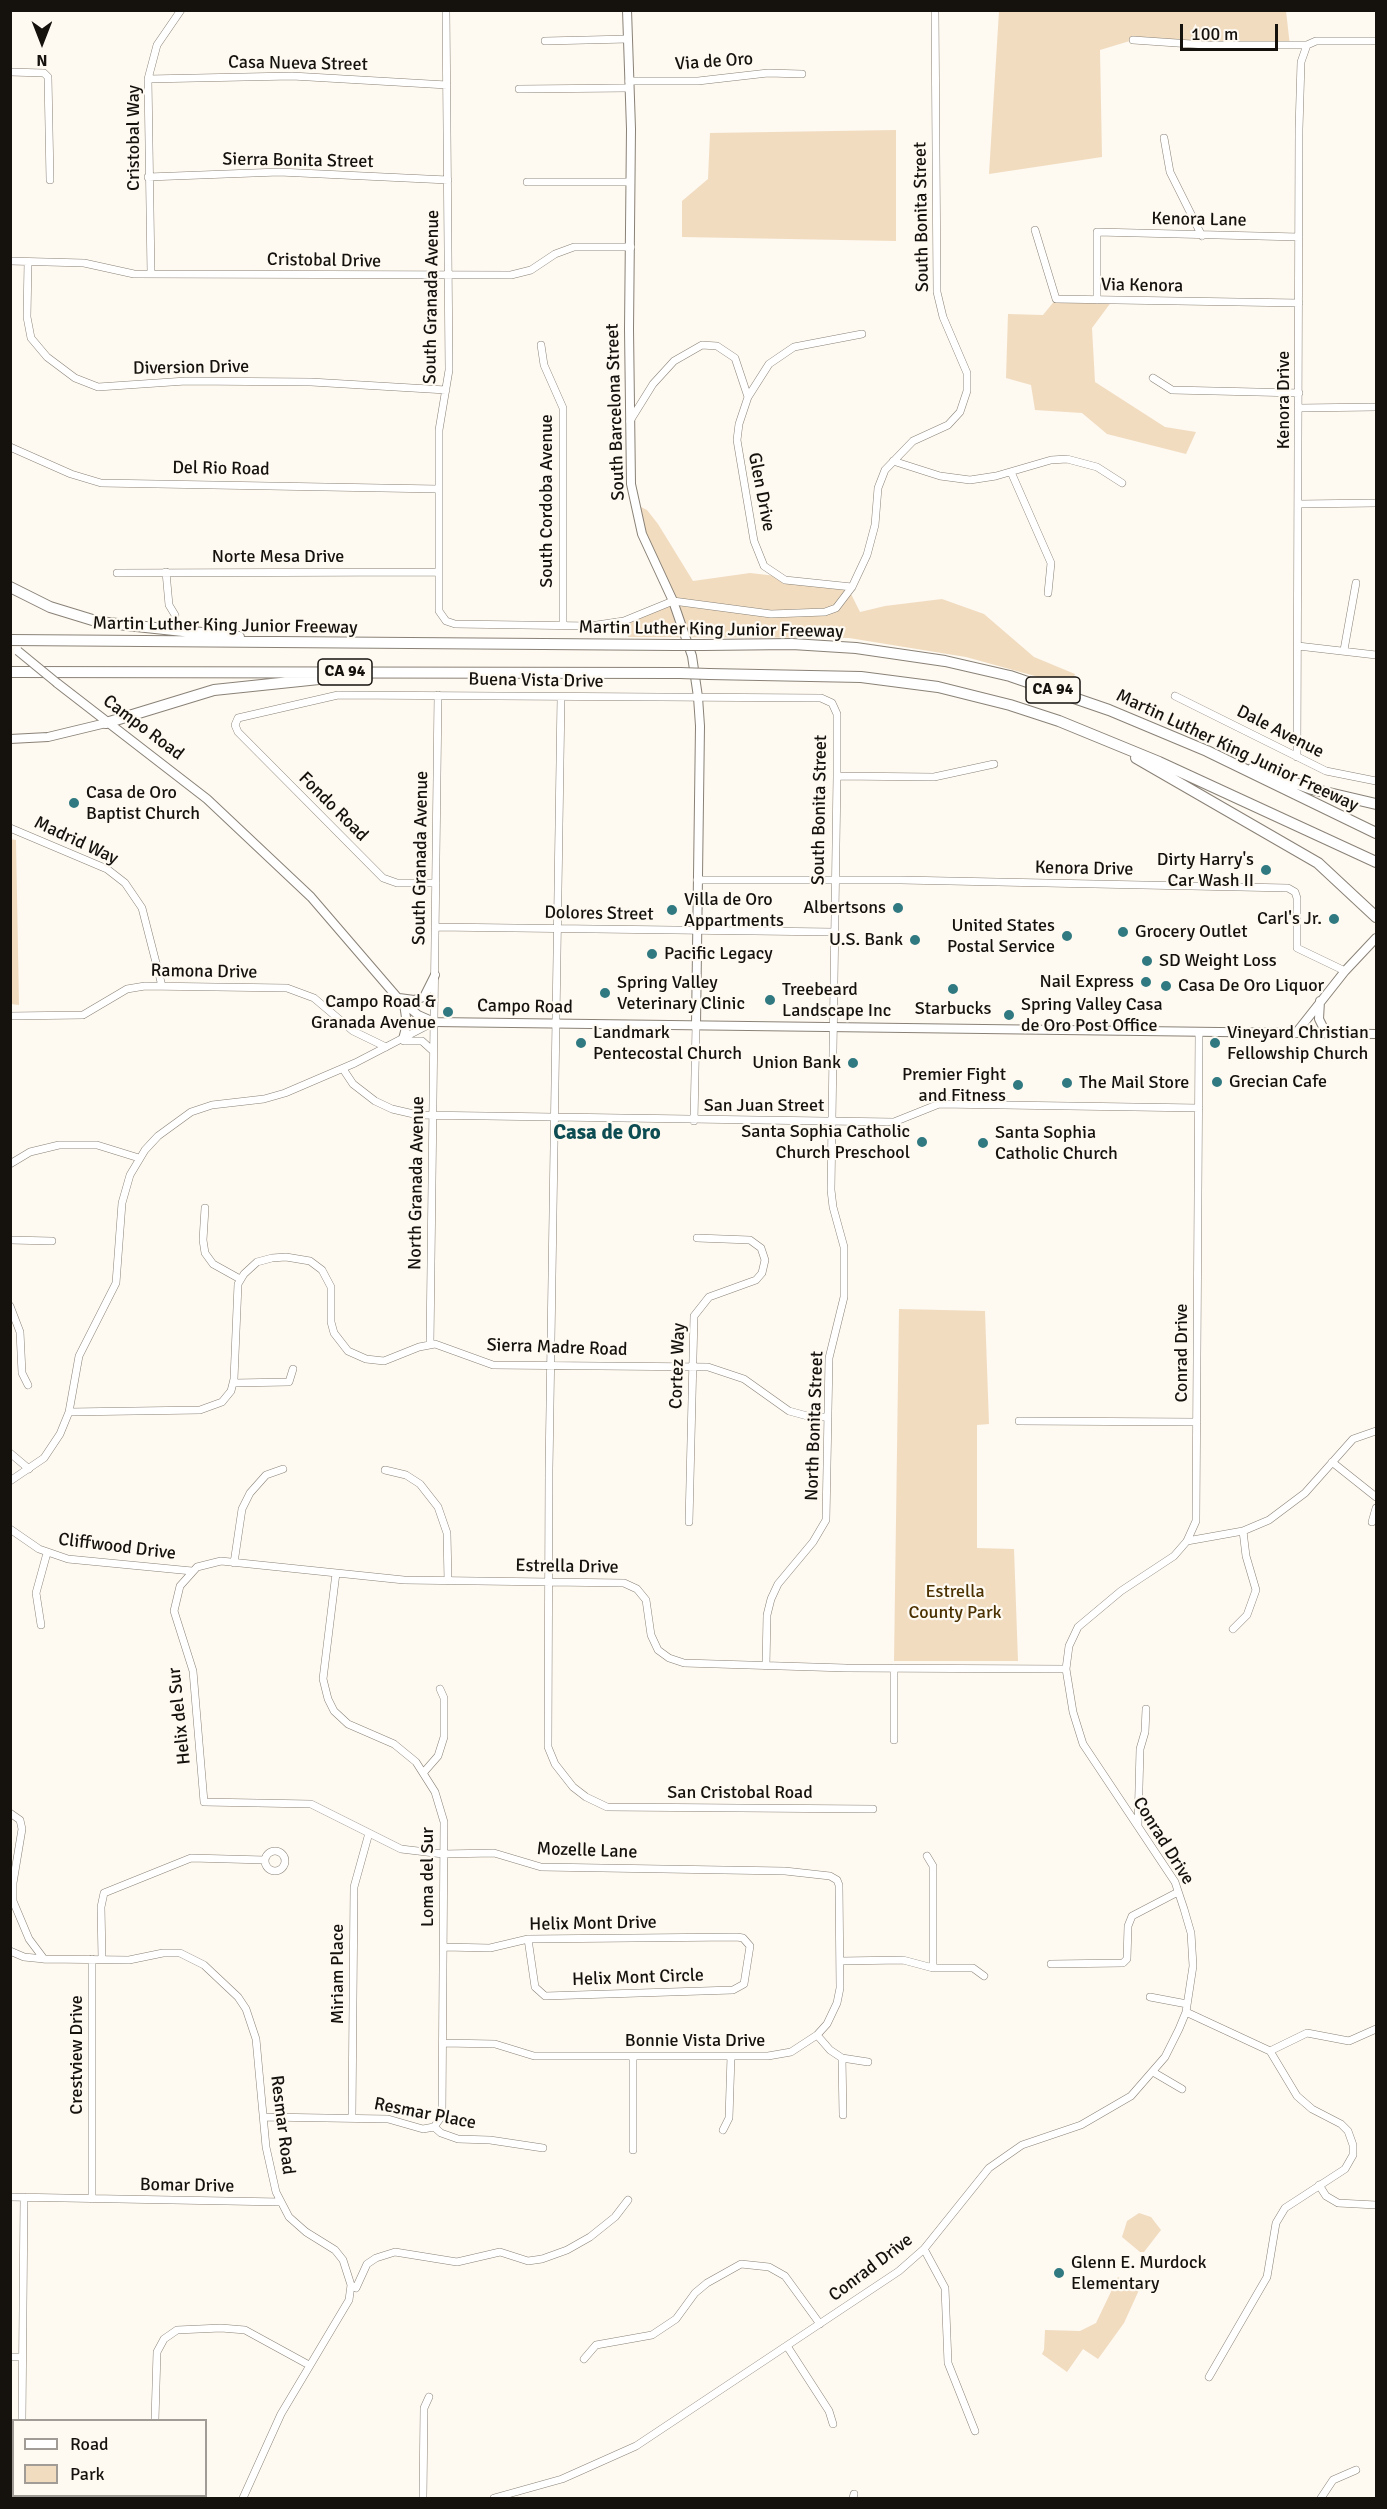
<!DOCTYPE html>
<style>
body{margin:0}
#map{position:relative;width:1387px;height:2509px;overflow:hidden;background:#fef9f1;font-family:Signika,sans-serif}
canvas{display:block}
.frame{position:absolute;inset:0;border:12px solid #15120e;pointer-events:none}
.legend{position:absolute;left:12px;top:2419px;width:195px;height:78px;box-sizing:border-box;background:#fef9f1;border:2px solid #a19d96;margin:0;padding:8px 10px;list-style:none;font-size:18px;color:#15120e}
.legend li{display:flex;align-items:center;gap:12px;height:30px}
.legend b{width:30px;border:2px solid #a19d96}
.north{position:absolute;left:12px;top:12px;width:60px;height:60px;-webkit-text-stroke:4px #fef9f1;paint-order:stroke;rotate:180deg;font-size:16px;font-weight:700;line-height:24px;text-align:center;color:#15120e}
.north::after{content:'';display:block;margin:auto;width:21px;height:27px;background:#15120e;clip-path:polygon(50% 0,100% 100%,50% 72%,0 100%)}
.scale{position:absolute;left:1180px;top:24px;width:98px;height:27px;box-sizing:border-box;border:3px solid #15120e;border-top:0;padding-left:8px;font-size:18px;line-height:21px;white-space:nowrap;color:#15120e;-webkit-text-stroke:4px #fef9f1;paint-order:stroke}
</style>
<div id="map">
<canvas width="1387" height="2509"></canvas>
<div class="frame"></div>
<ul class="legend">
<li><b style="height:8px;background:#fff"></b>Road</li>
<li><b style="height:16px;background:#f1dcc0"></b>Park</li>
</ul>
<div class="north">N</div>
<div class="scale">100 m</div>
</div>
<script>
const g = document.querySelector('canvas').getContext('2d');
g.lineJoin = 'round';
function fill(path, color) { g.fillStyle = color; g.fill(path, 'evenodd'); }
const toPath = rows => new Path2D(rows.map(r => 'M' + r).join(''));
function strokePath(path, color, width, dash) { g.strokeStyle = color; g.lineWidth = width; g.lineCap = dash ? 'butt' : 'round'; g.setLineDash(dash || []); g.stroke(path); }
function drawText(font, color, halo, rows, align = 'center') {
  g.font = font + ' Signika,sans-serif'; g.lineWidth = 4.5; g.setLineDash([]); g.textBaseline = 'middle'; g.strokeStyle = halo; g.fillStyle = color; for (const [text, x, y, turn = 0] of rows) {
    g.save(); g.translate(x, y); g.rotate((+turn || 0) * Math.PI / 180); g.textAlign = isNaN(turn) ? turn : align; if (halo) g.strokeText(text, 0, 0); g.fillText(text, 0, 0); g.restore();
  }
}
const green = toPath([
 [999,11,1286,11,1290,46,1133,40,1100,50,1102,157,989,174],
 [896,130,896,241,682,237,682,201,708,179,710,133],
 [1056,299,1112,301,1092,328,1095,382,1165,427,1196,432,1186,454,1107,434,1082,413,1035,410,1031,385,1006,378,1008,314,1043,315],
 [635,504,647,510,658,524,693,581,750,573,846,584,860,612,885,606,942,599,984,614,1034,657,1075,674,1071,686,966,657,849,638,628,637,631,619,673,601],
 [10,839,16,840,19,1005,11,1004],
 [899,1309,985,1311,989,1424,977,1425,977,1548,1014,1549,1018,1661,894,1661],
 [1139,2213,1151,2217,1161,2230,1144,2252,1140,2252,1122,2237,1127,2221],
 [1118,2277,1139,2290,1124,2323,1098,2359,1083,2349,1067,2372,1042,2354,1044,2350,1045,2330,1080,2331,1096,2323]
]);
const minor = toPath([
 [446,10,449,370,439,430,439,611,446,621,455,624,590,626,624,621,673,601,771,614,825,612,836,608,852,587,867,555,875,525,878,488,885,470,913,441,948,425,960,412,967,391,967,373,943,317,937,292,935,10],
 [1133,40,1206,45,1307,45,1316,41,1376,41],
 [545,41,628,39],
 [10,72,44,73,48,77,50,180],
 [148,79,292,76,447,85],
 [629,81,698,81,768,73,802,74],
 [519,89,629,88],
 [1164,138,1170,172,1202,236],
 [148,177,279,172,448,180],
 [527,182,630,182],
 [1035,230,1056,299,1299,303],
 [10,261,84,263,134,274,511,275,531,270,555,254,574,247,631,247],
 [28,262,27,317,31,338,47,357,75,378,98,387,186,381,311,382,446,390],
 [151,274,148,79,157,45,181,10],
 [1097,300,1097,232,1299,237],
 [541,345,544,365,563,408,563,625],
 [1153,378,1172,390,1299,393],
 [1299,408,1376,407],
 [630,421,653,384,674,361,702,345,717,346,735,358,748,397],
 [10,447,71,474,101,483,438,489],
 [893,461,940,476,970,480,996,476,1051,460,1067,459,1097,467,1122,483],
 [1011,472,1051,563,1048,593],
 [1299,504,1376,503],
 [166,572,169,605,175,615],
 [117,573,439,572],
 [852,587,785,580,764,566,754,541,737,440,739,424,748,397,769,364,794,347,862,334],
 [1298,646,1376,655],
 [1344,650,1356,583],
 [1175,696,1326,771,1376,781],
 [561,697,549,1470,548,1747,555,1764,573,1787,586,1797,607,1807,873,1809],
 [1297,757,1299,129,1301,62,1307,45],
 [837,776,934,777,994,764],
 [10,828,107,869,125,883,142,908,162,986],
 [697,880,901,880,1288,888,1295,892,1297,898,1297,948,1345,971],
 [436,883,397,883,383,878,238,732,235,725,238,718,338,695,821,698,832,703,837,714,837,776,831,1190,833,1207,844,1247,844,1297,829,1358,826,1520,813,1542,778,1584,771,1599,767,1615,766,1666],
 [435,927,834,932],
 [10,1016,83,1015,127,989,145,986,287,988,314,998,353,1031,386,1047],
 [404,1041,422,1041,433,1051],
 [343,1069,353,1084,375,1101,392,1109,418,1115,894,1122,939,1104,1199,1108],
 [694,1121,696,1025],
 [10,1164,30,1152,59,1145,97,1145,139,1158],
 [205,1208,203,1240,205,1253,213,1264,240,1279],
 [10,1240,52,1241],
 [10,1306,20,1332,22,1373,28,1385],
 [430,1344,438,695],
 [234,1383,289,1382,293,1369],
 [69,1412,200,1410,222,1402,231,1391,234,1379,238,1284,244,1274,257,1262,272,1258,286,1257,310,1261,322,1270,331,1287,331,1322,334,1333,348,1351,366,1359,384,1361,419,1347,435,1344,493,1365,708,1367,744,1379,789,1411,811,1417,828,1417],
 [1019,1421,1197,1422],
 [10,1453,29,1469],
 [1332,1462,1376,1497],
 [385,1470,406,1475,420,1484,438,1507,447,1533,448,1581],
 [10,1481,44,1458,60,1434,69,1412,79,1356,116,1283,122,1203,130,1175,145,1150,158,1136,191,1112,212,1105,264,1099,285,1093,355,1063,434,1022],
 [689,1522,694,1316,709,1297,756,1280,762,1273,765,1260,761,1248,750,1240,697,1238],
 [1372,1522,1376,1508],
 [10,1529,39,1549,68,1559,192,1571],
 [1187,1541,1243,1531,1269,1520,1305,1493,1353,1439,1376,1431],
 [234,1563,242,1509,250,1493,266,1475,283,1469],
 [336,1573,323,1679,328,1699,334,1711,348,1724,394,1744,416,1762,435,1792,444,1822,442,2116,434,2127],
 [41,1625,36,1593,47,1553],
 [1233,1629,1247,1615,1256,1590,1246,1556,1243,1531],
 [894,1668,894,1740],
 [424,1772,438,1756,444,1737,444,1698,440,1689],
 [10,1813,20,1820,22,1829,13,1883,13,1901,29,1939,44,1959],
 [1138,1826,1140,1749,1145,1732,1146,1709],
 '265 1861a10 10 0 1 1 20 0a10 10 0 1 1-20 0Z',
 [927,1856,933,1866,933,1968],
 [444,1947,490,1948,528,1939,737,1937,743,1938,750,1946,744,1984,733,1990,545,1996,535,1987,528,1939],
 [10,1951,24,1957,44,1959,129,1960,163,1953,180,1953,204,1965,238,1997,246,2009,256,2039,266,2147,276,2192,289,2217,306,2232,335,2250,343,2260,351,2285,349,2300,281,2414,243,2498],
 [102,1959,101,1907,104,1893,191,1858,265,1860],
 [840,1961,903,1960,933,1968,973,1968,984,1976],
 [1051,1964,1123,1963,1127,1959,1128,1926,1132,1916,1178,1892],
 [1150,1997,1187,2004],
 [1186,2012,1270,2051,1297,2096,1312,2109,1341,2124,1348,2131,1353,2145,1353,2155,1345,2169,1285,2208,1276,2223,1267,2277,1209,2377],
 [817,2035,830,2050,842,2058,868,2062],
 [444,2043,495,2044,534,2056,768,2056,791,2052,817,2035,827,2024,837,2003,840,1988,839,1885,837,1880,830,1876,785,1871,541,1867,494,1853,443,1854,401,1849,311,1804,204,1802,193,1671,174,1611,180,1586,197,1567,221,1561,404,1580,624,1583,637,1589,646,1600,651,1635,658,1650,669,1658,684,1663,846,1668,1066,1669],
 [1270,2051,1307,2033,1349,2041,1376,2029],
 [633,2056,633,2150],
 [842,2058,843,2115],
 [1153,2072,1182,2089],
 [264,2117,388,2119,423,2129,434,2127],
 [352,2117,354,1887,369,1833],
 [434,2127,441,2133,458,2139,490,2140,543,2148],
 [723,2130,729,2118,731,2056],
 [1319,2185,1326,2196,1338,2203,1376,2205],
 [10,2197,281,2202],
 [92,2199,92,1959],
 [924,2249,945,2288,948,2363,975,2431],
 [351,2285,356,2288,367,2264,376,2258,395,2252,457,2262,500,2252,528,2261,542,2259,567,2250,590,2237,615,2217,628,2200],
 [787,2346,829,2411,833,2424],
 [10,2357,22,2357],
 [584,2359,596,2345,652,2335,676,2319,695,2293,707,2283,741,2264,769,2267,785,2276,820,2324],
 [22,2420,24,2197],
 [155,2420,157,2352,164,2339,177,2330,221,2328,245,2330,309,2365],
 [33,2496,35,2498],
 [165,2496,169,2498],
 [423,2498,424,2408,429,2397],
 [494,2498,562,2479,636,2446,899,2271,924,2249,989,2168,1022,2145,1081,2125,1131,2096,1165,2057,1179,2029,1186,2012,1193,1966,1191,1933,1184,1909,1175,1882,1083,1744,1073,1712,1066,1669,1069,1646,1078,1627,1121,1591,1174,1556,1187,1541,1196,1521,1199,1032],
 [853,2498,854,2494],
 [1321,2498,1333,2480,1356,2470]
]);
const major = toPath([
 [627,10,631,129,629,329,631,484,642,534,673,601,692,656,698,697,700,726,696,1025],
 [57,683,207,799,311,897,397,997,418,1015,434,1022,1376,1034],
 [10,739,48,737,106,723],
 [399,998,414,1000,424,997,435,975],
 [1320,1001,1319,1019,1326,1033],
 [1296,1033,1345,971,1376,938],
 [403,1039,407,1024,404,1004]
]);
const highway = toPath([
 [10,587,50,607,99,622,239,637],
 [10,640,676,645],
 [703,645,792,644,856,648,945,661,1010,676,1109,710,1207,751,1376,833],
 [10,672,680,673],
 [709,674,861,677,938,687,1010,705,1059,721,1159,762,1376,862],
 [106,723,214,690,319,679],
 [1136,758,1318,863,1376,917],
 [1253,768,1312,789,1376,804]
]);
const majorBridge = toPath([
 [18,651,57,683]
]);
const highwayBridge = toPath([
 [676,645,703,645],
 [680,673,709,674]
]);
const markers = [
 [74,803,6,"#307981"],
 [1266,870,6,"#307981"],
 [898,908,6,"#307981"],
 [672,910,6,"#307981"],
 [1334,919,6,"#307981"],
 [1123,932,6,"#307981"],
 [1067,936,6,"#307981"],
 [915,940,6,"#307981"],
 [652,954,6,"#307981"],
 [1147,961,6,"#307981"],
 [1146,982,6,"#307981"],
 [1166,986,6,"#307981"],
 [953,989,6,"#307981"],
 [605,993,6,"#307981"],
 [770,1000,6,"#307981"],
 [448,1012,6,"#307981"],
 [1009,1015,6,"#307981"],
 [581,1043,6,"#307981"],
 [1215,1043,6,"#307981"],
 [853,1063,6,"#307981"],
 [1217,1082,6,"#307981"],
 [1067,1083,6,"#307981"],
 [1018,1085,6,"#307981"],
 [922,1142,6,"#307981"],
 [983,1143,6,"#307981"],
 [1059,2273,6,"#307981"]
];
const shields = [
 [345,672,54],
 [1053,690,54]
];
const shieldNames = [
 ["CA 94",345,672],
 ["CA 94",1053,690]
];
const streetNames = [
 ["Via de Oro",714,62,-4],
 ["Casa Nueva Street",298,64,1],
 ["Cristobal Way",134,138,-90],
 ["Sierra Bonita Street",298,161,1],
 ["South Bonita Street",922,217,-91],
 ["Kenora Lane",1199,220,1],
 ["Cristobal Drive",324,261,1],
 ["Via Kenora",1142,286,1],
 ["South Granada Avenue",432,297,-89],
 ["Diversion Drive",191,368,-1],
 ["Kenora Drive",1284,400,-90],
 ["South Barcelona Street",616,412,-92],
 ["Del Rio Road",221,469,1],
 ["Glen Drive",761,492,79],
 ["South Cordoba Avenue",547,501,-90],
 ["Norte Mesa Drive",278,557],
 ["Martin Luther King Junior Freeway",225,626,1],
 ["Martin Luther King Junior Freeway",711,630,1],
 ["Buena Vista Drive",536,681,1],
 ["Campo Road",143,728,37],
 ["Dale Avenue",1280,732,27],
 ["Martin Luther King Junior Freeway",1237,751,25],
 ["Fondo Road",333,807,45],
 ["South Bonita Street",820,810,-89],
 ["Madrid Way",76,841,25],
 ["South Granada Avenue",421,858,-89],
 ["Kenora Drive",1084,869,1],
 ["Dolores Street",599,914,1],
 ["Ramona Drive",204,972,1],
 ["Campo Road",525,1007,1],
 ["San Juan Street",764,1106],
 ["North Granada Avenue",417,1183,-89],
 ["Sierra Madre Road",557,1348,2],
 ["Conrad Drive",1182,1353,-90],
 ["Cortez Way",678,1366,-88],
 ["North Bonita Street",815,1426,-88],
 ["Cliffwood Drive",117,1547,7],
 ["Estrella Drive",567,1567,1],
 ["Helix del Sur",180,1716,-96],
 ["San Cristobal Road",740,1793],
 ["Conrad Drive",1163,1841,58],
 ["Mozelle Lane",587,1851,2],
 ["Loma del Sur",428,1877,-90],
 ["Helix Mont Drive",593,1924,-1],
 ["Miriam Place",338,1974,-90],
 ["Helix Mont Circle",638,1978,-2],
 ["Bonnie Vista Drive",695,2041],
 ["Crestview Drive",77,2055,-90],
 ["Resmar Place",425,2114,11],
 ["Resmar Road",282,2125,83],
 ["Bomar Drive",187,2186,1],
 ["Conrad Drive",871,2268,-37]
];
const poiNames = [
 ["Casa de Oro",86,793],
 ["Baptist Church",86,814],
 ["Dirty Harry's",1254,860,"right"],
 ["Car Wash II",1254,881,"right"],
 ["Villa de Oro",684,900],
 ["Appartments",684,921],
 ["Albertsons",886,908,"right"],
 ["Carl's Jr.",1322,919,"right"],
 ["United States",1055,926,"right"],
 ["Postal Service",1055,947,"right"],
 ["Grocery Outlet",1135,932],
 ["U.S. Bank",903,940,"right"],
 ["Pacific Legacy",664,954],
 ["SD Weight Loss",1159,961],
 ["Nail Express",1134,982,"right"],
 ["Spring Valley",617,983],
 ["Veterinary Clinic",617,1004],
 ["Casa De Oro Liquor",1178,986],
 ["Treebeard",782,990],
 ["Landscape Inc",782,1011],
 ["Campo Road &",436,1002,"right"],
 ["Granada Avenue",436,1023,"right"],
 ["Spring Valley Casa",1021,1005],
 ["de Oro Post Office",1021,1026],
 ["Starbucks",953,1009,"center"],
 ["Landmark",593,1033],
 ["Pentecostal Church",593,1054],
 ["Vineyard Christian",1227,1033],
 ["Fellowship Church",1227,1054],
 ["Union Bank",841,1063,"right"],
 ["Premier Fight",1006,1075,"right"],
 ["and Fitness",1006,1096,"right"],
 ["Grecian Cafe",1229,1082],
 ["The Mail Store",1079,1083],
 ["Santa Sophia Catholic",910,1132,"right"],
 ["Church Preschool",910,1153,"right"],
 ["Santa Sophia",995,1133],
 ["Catholic Church",995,1154],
 ["Glenn E. Murdock",1071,2263],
 ["Elementary",1071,2284]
];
const parkNames = [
 ["Estrella",955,1592],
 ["County Park",955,1613]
];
const quarterNames = [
 ["Casa de Oro",607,1133]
];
fill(green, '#f1dcc0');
strokePath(minor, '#8a8277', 8);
strokePath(major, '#8a8277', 10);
strokePath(highway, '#8a8277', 12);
strokePath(minor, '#fff', 7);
strokePath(major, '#fff', 8);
strokePath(highway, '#fff', 10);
strokePath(majorBridge, '#8a8277', 10, []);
strokePath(highwayBridge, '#8a8277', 12, []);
strokePath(majorBridge, '#fff', 8);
strokePath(highwayBridge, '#fff', 10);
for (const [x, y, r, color] of markers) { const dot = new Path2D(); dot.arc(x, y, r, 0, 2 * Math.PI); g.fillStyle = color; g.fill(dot); strokePath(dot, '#fef9f1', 2); }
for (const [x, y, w] of shields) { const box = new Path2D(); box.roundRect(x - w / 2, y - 13, w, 26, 4.5); g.fillStyle = '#fef9f1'; g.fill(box); strokePath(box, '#15120e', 1.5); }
drawText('bold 16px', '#15120e', null, shieldNames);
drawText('18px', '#15120e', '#fef9f1', streetNames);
drawText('18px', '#15120e', '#fef9f1', poiNames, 'left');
drawText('18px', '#4b3101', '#fef9f1', parkNames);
drawText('bold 21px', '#0d4c52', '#fef9f1', quarterNames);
</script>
